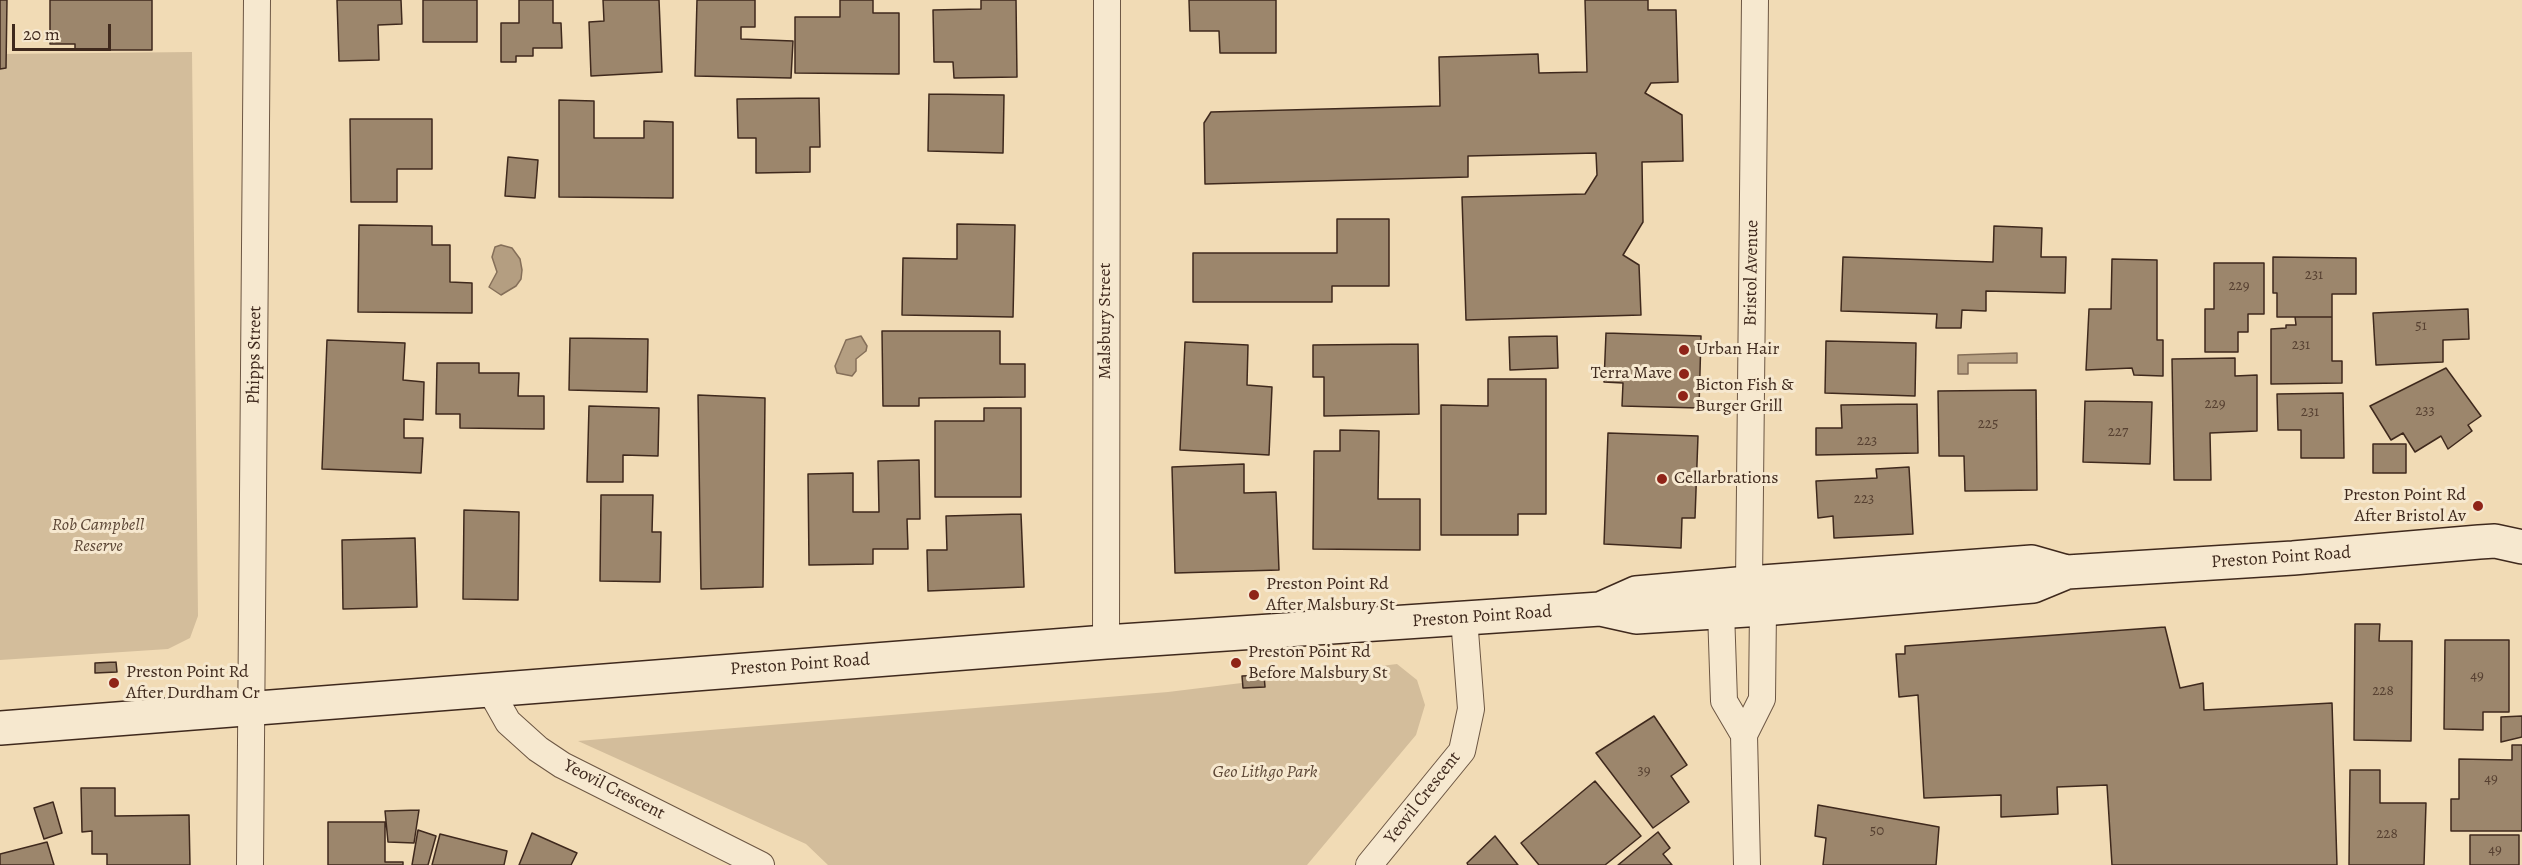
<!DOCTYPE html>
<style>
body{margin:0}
#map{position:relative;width:2522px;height:865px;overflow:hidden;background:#f1dbb5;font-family:Alegreya,serif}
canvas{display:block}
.scale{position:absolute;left:12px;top:24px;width:99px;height:27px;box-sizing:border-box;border:3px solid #3f291d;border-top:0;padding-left:8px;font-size:18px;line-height:21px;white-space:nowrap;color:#3f291d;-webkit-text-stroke:4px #f6e8cf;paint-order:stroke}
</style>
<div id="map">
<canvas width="2522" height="865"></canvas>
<div class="scale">20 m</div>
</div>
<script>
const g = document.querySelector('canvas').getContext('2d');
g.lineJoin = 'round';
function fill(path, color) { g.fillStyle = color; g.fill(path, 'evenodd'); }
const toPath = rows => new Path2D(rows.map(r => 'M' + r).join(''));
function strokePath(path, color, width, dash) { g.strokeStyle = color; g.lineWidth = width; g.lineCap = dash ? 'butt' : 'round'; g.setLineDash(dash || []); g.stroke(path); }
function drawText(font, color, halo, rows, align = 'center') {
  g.font = font + ' Alegreya,serif'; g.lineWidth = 6; g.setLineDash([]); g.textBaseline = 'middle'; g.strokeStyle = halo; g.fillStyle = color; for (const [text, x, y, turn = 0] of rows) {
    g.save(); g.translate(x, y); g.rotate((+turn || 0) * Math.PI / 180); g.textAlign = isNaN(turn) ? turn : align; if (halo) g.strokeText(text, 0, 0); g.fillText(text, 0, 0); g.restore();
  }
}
const green = toPath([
 [192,52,198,616,190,638,168,649,0,660,0,54],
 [1397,664,1417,680,1425,705,1416,735,1307,865,828,865,806,844,578,741,1168,692]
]);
const water = toPath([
 [501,245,512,248,520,259,522,270,521,279,516,286,501,295,489,287,497,272,492,257,495,247,501,245],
 [861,336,867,346,866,351,856,359,856,371,852,376,837,373,835,366,846,340,861,336],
 [2017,353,2017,363,1968,363,1968,374,1958,374,1958,355,2017,353]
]);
const building = toPath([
 [0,0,7,0,6,68,0,69,0,0],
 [50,0,152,0,152,50,75,50,75,44,50,44,50,0],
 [337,0,401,0,402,24,378,25,379,60,339,61,337,0],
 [423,0,477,0,477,42,423,42,423,0],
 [519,0,553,0,553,23,561,23,562,48,533,48,533,56,516,56,516,62,501,62,501,23,519,23,519,0],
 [603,0,659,0,662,72,591,76,589,22,604,21,603,0],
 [697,0,755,0,755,27,741,27,741,39,793,41,791,78,695,76,697,0],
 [840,0,873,0,873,13,899,13,899,74,795,73,795,17,840,17,840,0],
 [981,0,1016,0,1017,77,954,78,953,62,934,62,933,10,981,9,981,0],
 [1189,0,1276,0,1276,53,1220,53,1219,31,1190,31,1189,0],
 [1585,0,1648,0,1648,10,1676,10,1678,82,1651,83,1645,93,1682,115,1683,161,1642,162,1643,222,1623,255,1639,265,1641,315,1466,320,1462,197,1585,194,1597,175,1596,153,1468,156,1468,177,1205,184,1204,123,1211,112,1440,106,1439,57,1538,54,1539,73,1587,72,1585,0],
 [929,94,1004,95,1003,153,928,151,929,94],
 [819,98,820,147,810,147,810,172,756,173,756,138,738,138,737,99,819,98],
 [559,100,594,101,594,138,644,138,644,121,673,122,673,198,559,197,559,100],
 [350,119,432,119,432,169,397,169,397,202,351,202,350,119],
 [508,157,538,160,535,198,505,196,508,157],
 [1337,219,1389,219,1389,286,1332,286,1332,302,1193,302,1193,253,1337,253,1337,219],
 [957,224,1015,225,1013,317,902,315,903,258,957,259,957,224],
 [359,225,432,226,432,245,450,245,450,282,472,283,472,313,358,312,359,225],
 [1994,226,2042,228,2041,257,2066,257,2065,293,1986,291,1986,311,1962,310,1961,328,1936,328,1937,314,1841,311,1843,257,1993,262,1994,226],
 [2273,257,2356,258,2356,294,2332,294,2332,317,2277,317,2277,293,2273,293,2273,257],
 [2112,259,2157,260,2157,340,2163,340,2163,376,2134,375,2132,368,2086,370,2089,309,2111,309,2112,259],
 [2214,263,2264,263,2264,314,2248,314,2248,332,2238,332,2238,352,2205,352,2205,309,2214,309,2214,263],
 [2468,309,2469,339,2443,340,2443,362,2376,365,2373,313,2468,309],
 [2295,317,2332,317,2332,361,2342,361,2342,383,2271,384,2271,329,2286,328,2286,325,2296,325,2295,317],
 [882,331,1000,331,1000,364,1025,364,1025,397,919,398,919,406,883,406,882,331],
 [1606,333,1701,336,1699,408,1622,406,1623,383,1604,382,1606,333],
 [1557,336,1558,368,1510,370,1509,337,1557,336],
 [570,338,648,339,647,392,569,390,570,338],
 [327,340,405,343,403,380,424,382,423,420,404,419,404,438,423,438,421,473,322,469,327,340],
 [1826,341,1916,343,1915,396,1825,393,1826,341],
 [1185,342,1248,345,1247,385,1272,387,1269,455,1180,450,1185,342],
 [1418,344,1419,414,1324,416,1324,377,1313,377,1313,345,1418,344],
 [2235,358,2235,376,2257,375,2257,431,2210,433,2211,480,2174,480,2172,359,2235,358],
 [437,363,479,363,479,373,519,373,518,396,544,396,544,429,460,428,460,414,436,414,437,363],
 [2446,368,2481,416,2468,425,2472,431,2448,449,2441,436,2415,452,2403,433,2391,440,2370,406,2446,368],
 [1488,379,1546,379,1546,514,1518,514,1518,535,1441,535,1441,405,1488,406,1488,379],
 [2036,390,2037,490,1965,491,1964,456,1939,456,1938,391,2036,390],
 [2343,393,2344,458,2301,458,2301,430,2278,430,2277,394,2343,393],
 [698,395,765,398,763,587,701,589,698,395],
 [2085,401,2152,402,2150,464,2083,462,2085,401],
 [1917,404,1918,453,1816,455,1816,428,1842,428,1841,405,1917,404],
 [589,406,659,408,658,456,623,455,623,482,587,482,589,406],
 [984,408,1021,408,1021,497,935,497,935,421,984,421,984,408],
 [1340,430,1379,431,1378,499,1420,499,1420,550,1313,549,1314,451,1340,451,1340,430],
 [1608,433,1698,436,1695,518,1682,518,1681,548,1604,544,1608,433],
 [2373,444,2406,444,2406,473,2373,473,2373,444],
 [919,460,920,519,907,519,908,549,873,549,873,564,809,565,808,474,853,473,853,512,879,512,878,461,919,460],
 [1244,464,1244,493,1276,492,1279,570,1175,573,1172,467,1244,464],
 [1909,467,1913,534,1834,538,1833,516,1818,518,1816,481,1877,478,1876,469,1909,467],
 [601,495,653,495,652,532,661,532,660,582,600,581,601,495],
 [464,510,519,512,518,600,463,599,464,510],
 [1021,514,1024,587,928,591,927,550,947,550,946,516,1021,514],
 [415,538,417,607,343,609,342,540,415,538],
 [2355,624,2380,624,2379,641,2412,641,2411,741,2354,740,2355,624],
 [2165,627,2180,688,2203,683,2204,710,2332,703,2337,865,2112,865,2107,785,2057,787,2058,814,2001,817,2001,795,1924,798,1918,695,1899,697,1896,654,1905,654,1905,646,2165,627],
 [2445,640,2509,640,2509,712,2483,712,2483,730,2444,729,2445,640],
 [116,662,117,672,95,673,95,663,116,662],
 [1264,675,1265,687,1243,688,1242,676,1264,675],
 [1654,716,1687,765,1671,776,1689,802,1653,828,1596,753,1654,716],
 [2522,716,2522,737,2501,742,2501,717,2522,716],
 [2512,745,2522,745,2522,831,2451,831,2451,799,2459,799,2459,759,2512,760,2512,745],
 [2350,770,2380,770,2380,803,2426,803,2424,865,2349,865,2350,770],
 [1595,781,1641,836,1605,865,1539,865,1521,843,1595,781],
 [81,788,115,788,115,816,189,815,190,865,107,865,107,854,92,854,92,831,82,832,81,788],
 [53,802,62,833,44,839,34,808,53,802],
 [1818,805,1939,827,1936,865,1823,865,1826,838,1815,836,1818,805],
 [419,810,414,843,388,842,385,811,419,810],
 [328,822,385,822,385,862,403,862,403,865,328,865,328,822],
 [418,830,436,836,428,865,412,865,418,830],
 [1658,832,1670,848,1663,854,1672,865,1618,865,1658,832],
 [532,833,577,853,571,865,519,865,532,833],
 [440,834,507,851,504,865,432,865,440,834],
 [2470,835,2519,835,2519,865,2470,865,2470,835],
 [1495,836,1518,865,1468,865,1467,863,1495,836],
 [47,842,54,865,0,865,0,854,47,842]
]);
const minor = toPath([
 [1106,642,1107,0],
 [490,690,508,722,538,749,562,765,761,865],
 [1744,735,1724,701,1721,611,1749,583,1755,0],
 [250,865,257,0],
 [1369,865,1462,751,1471,709,1464,618],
 [1747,865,1744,735,1762,699,1763,609,1754,593]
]);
const secondary = toPath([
 [1600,609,1636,593,1749,583,2032,562,2067,572],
 [0,728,1106,642,1600,609,1636,617,1763,609,2033,586,2067,572,2293,558,2479,542,2495,541,2522,547]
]);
const markers = [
 [1684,350,6,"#8f2418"],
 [1684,374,6,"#8f2418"],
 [1683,396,6,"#8f2418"],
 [1662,479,6,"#8f2418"],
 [2478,506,6,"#8f2418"],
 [1254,595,6,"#8f2418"],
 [1236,663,6,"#8f2418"],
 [114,683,6,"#8f2418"]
];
const numberNames = [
 ["231",2314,275],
 ["229",2239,286],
 ["51",2421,326],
 ["231",2301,345],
 ["229",2215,404],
 ["233",2425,411],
 ["231",2310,412],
 ["225",1988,424],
 ["227",2118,432],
 ["223",1867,441],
 ["223",1864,499],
 ["49",2477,676],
 ["228",2383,691],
 ["39",1644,771],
 ["49",2491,779],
 ["50",1877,831],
 ["228",2387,834],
 ["49",2495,850]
];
const streetNames = [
 ["Bristol Avenue",1752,273,-89],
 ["Malsbury Street",1106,321,-90],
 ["Phipps Street",255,355,-89],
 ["Preston Point Road",2281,558,-4],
 ["Preston Point Road",1482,617,-4],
 ["Preston Point Road",800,665,-4],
 ["Yeovil Crescent",614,790,27],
 ["Yeovil Crescent",1423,798,-52]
];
const poiNames = [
 ["Urban Hair",1696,350],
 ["Terra Mave",1672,374,"right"],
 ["Bicton Fish &",1695,386],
 ["Burger Grill",1695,407],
 ["Cellarbrations",1674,479],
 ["Preston Point Rd",2466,496,"right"],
 ["After Bristol Av",2466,517,"right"],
 ["Preston Point Rd",1266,585],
 ["After Malsbury St",1266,606],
 ["Preston Point Rd",1248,653],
 ["Before Malsbury St",1248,674],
 ["Preston Point Rd",126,673],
 ["After Durdham Cr",126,694]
];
const parkNames = [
 ["Rob Campbell",98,526],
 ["Reserve",98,547],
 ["Geo Lithgo Park",1265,773]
];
fill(green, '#d3bd9b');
fill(water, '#b49e81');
strokePath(water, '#856f59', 1.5);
fill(building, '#9c866c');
strokePath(building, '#3f291d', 1.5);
strokePath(minor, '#6c5643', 28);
strokePath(secondary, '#3f291d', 36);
strokePath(minor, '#f6e8cf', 26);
strokePath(secondary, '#f6e8cf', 33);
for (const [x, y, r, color] of markers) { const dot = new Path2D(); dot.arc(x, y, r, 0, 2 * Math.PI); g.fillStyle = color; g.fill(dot); strokePath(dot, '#f6e8cf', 2); }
drawText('15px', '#564031', null, numberNames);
drawText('18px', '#3f291d', '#f6e8cf', streetNames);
drawText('18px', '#3f291d', '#f6e8cf', poiNames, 'left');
drawText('italic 18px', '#5d4736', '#f6e8cf', parkNames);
</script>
